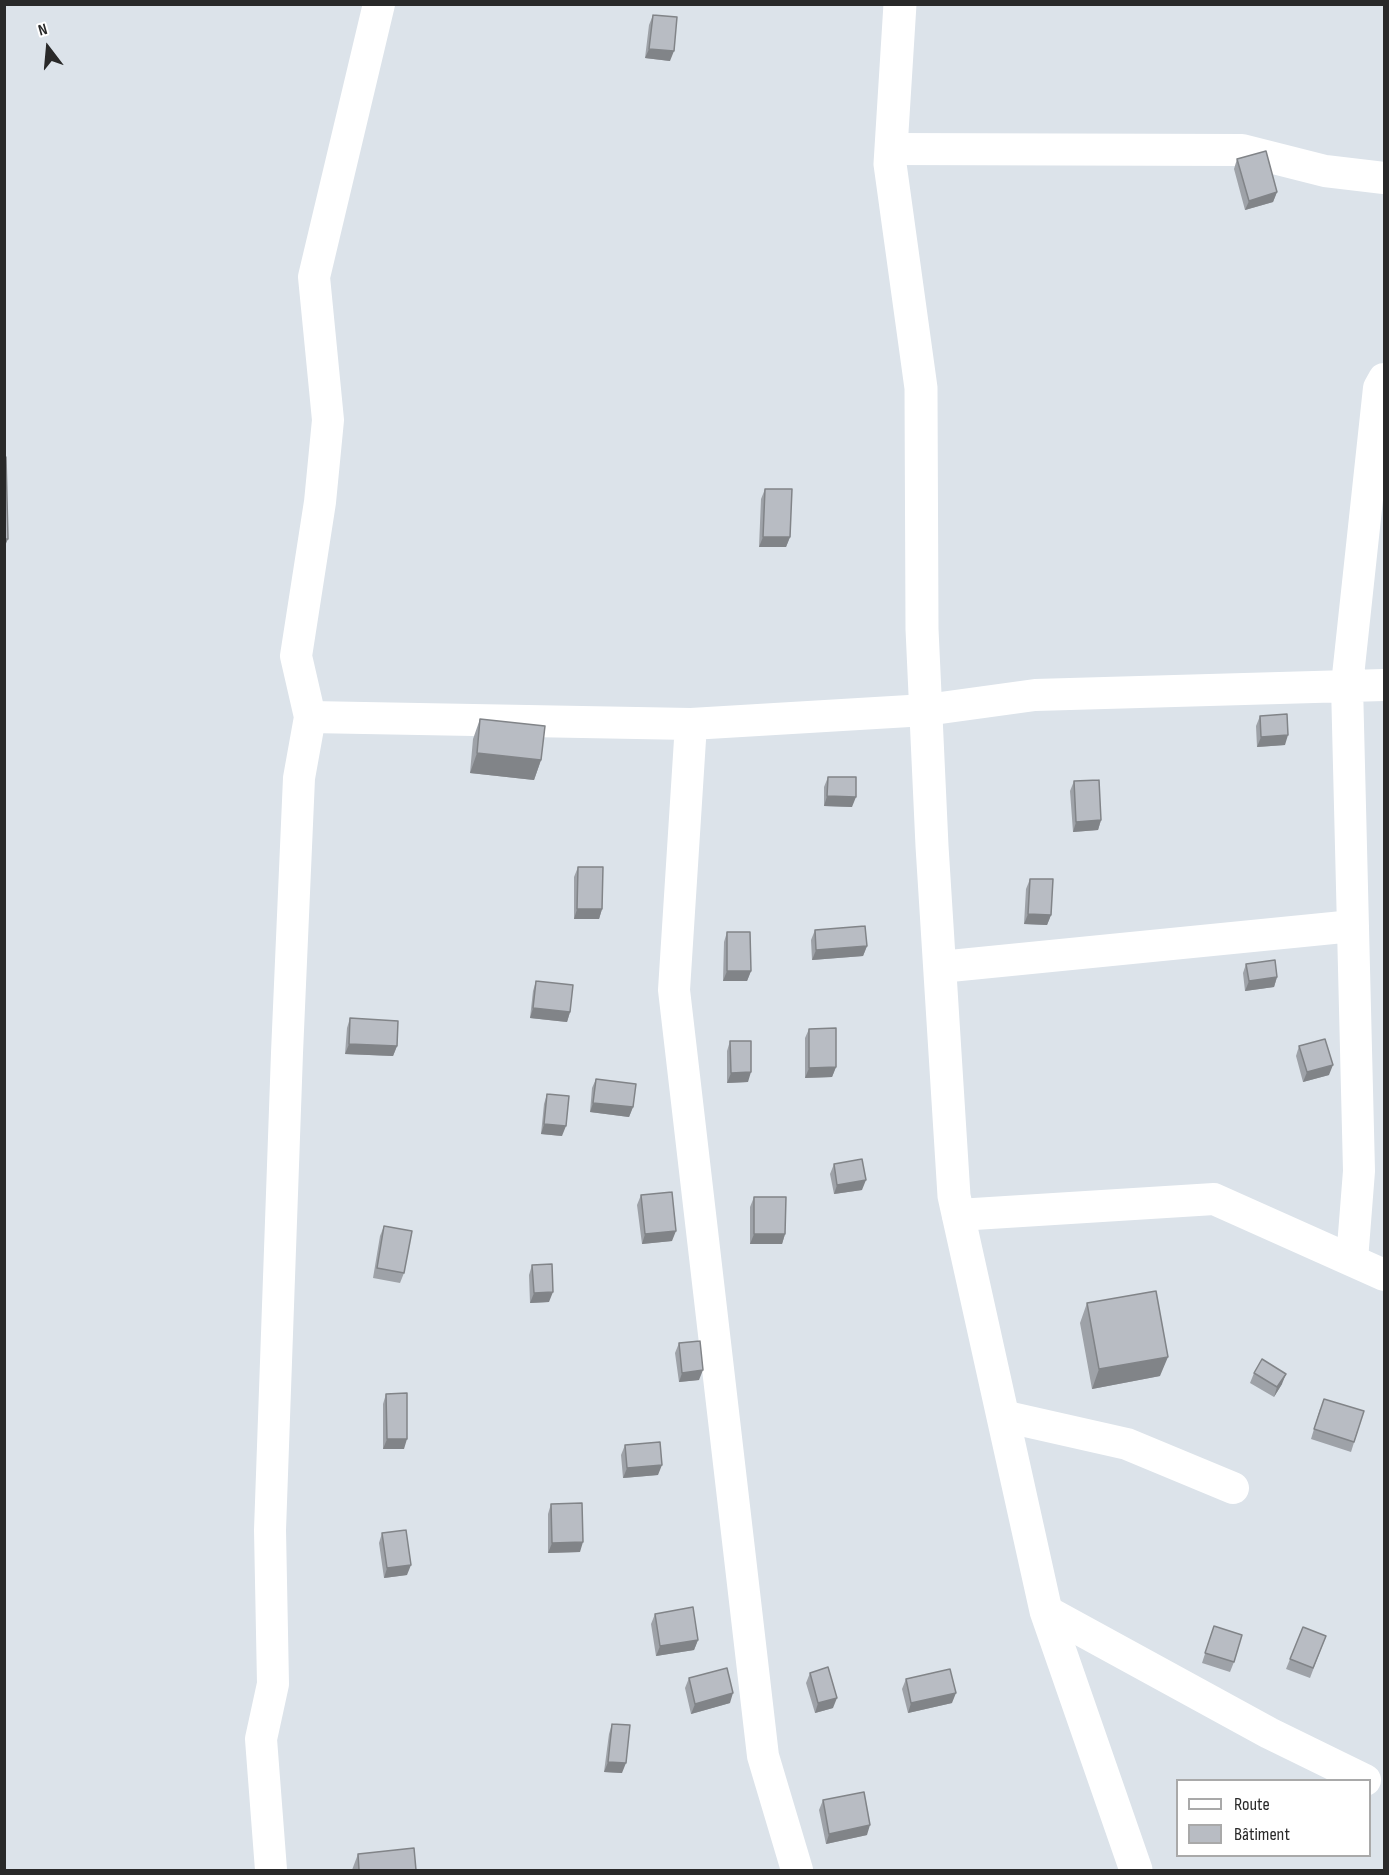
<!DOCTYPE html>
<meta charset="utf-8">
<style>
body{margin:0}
#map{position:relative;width:1389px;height:1875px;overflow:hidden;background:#dce3ea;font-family:"Sofia Sans Condensed",sans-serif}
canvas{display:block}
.frame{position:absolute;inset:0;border:6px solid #292929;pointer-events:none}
.legend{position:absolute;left:1176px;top:1779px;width:195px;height:78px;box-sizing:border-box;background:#fff;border:2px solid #a9a9a9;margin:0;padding:8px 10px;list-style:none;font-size:18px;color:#292929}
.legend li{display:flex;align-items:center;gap:12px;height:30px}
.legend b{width:30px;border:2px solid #a9a9a9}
.north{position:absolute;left:18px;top:18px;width:60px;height:60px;-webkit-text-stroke:4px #fff;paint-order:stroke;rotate:344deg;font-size:16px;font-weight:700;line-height:24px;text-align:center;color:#292929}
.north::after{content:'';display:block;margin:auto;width:21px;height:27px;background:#292929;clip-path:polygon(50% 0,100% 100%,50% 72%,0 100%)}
</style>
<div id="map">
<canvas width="1389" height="1875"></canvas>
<div class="frame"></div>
<ul class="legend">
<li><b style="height:8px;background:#fff"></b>Route</li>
<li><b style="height:16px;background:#b8bcc3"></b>Bâtiment</li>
</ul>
<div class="north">N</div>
</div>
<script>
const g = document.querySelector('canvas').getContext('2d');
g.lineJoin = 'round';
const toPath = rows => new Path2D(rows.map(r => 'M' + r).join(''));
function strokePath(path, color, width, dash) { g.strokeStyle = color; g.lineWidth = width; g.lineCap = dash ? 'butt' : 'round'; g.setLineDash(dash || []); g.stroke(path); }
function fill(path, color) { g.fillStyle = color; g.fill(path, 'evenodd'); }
const street = toPath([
 [891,149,1242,150,1325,171,1384,178],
 [310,717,691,724,926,710,1035,695,1384,685],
 [691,724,674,990,763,1756,797,1870],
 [940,967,1353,926],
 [958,1215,1214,1199,1384,1275],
 [1352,1260,1359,1171,1347,685,1379,388,1384,379],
 [1003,1416,1127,1444,1233,1488],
 [1046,1611,1269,1733,1365,1780],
 [271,1870,261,1739,273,1684,270,1530,287,1053,299,778,310,717,296,656,320,502,328,420,314,277,379,4]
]);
const secondary = toPath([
 [900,4,890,164,921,388,922,629,932,846,954,1196,1046,1611,1136,1870]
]);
const wall = toPath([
 [653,15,670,61,645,58,649,25],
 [1237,159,1277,192,1273,202,1245,210,1234,169],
 [765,489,790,537,786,547,759,547,761,499],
 [1260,716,1285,745,1257,747,1256,726],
 [480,719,541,760,534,780,470,773,473,739],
 [828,777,852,807,824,806,824,787],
 [1074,781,1101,820,1098,830,1073,832,1070,791],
 [578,867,602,909,599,919,574,919,574,877],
 [1030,879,1051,915,1047,925,1024,924,1026,889],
 [815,930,867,946,863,956,812,960,811,940],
 [727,932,751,971,747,981,723,981,724,942],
 [1246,964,1277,977,1274,987,1245,991,1243,973],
 [536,981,570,1012,567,1022,530,1018,533,991],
 [350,1018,397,1046,393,1056,345,1054,347,1028],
 [809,1029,836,1067,832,1077,805,1078,805,1038],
 [730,1041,748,1082,727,1083,727,1051],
 [1299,1046,1329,1075,1303,1082,1296,1056],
 [596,1079,633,1107,629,1117,590,1112,592,1088],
 [547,1094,562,1136,541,1134,544,1104],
 [834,1164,862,1190,834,1194,830,1174],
 [641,1195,672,1241,642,1244,637,1205],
 [754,1197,785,1234,782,1244,750,1244,750,1207],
 [384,1226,404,1273,400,1283,373,1278,380,1236],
 [532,1265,549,1302,530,1303,529,1275],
 [1087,1303,1160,1376,1092,1389,1080,1323],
 [679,1343,699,1380,679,1382,675,1353],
 [1254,1373,1282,1384,1274,1397,1250,1383],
 [386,1394,404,1449,383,1449,383,1404],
 [1320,1409,1364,1411,1351,1452,1311,1439],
 [625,1445,658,1475,623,1478,621,1455],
 [551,1504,580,1552,548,1553,548,1514],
 [382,1533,407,1575,384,1578,379,1543],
 [655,1614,698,1640,694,1650,656,1656,651,1624],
 [1214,1626,1234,1662,1230,1672,1202,1663],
 [1303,1627,1326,1636,1310,1678,1286,1669],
 [810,1673,833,1708,815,1713,806,1683],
 [689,1678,730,1703,691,1714,685,1688],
 [906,1679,952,1703,908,1713,902,1689],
 [612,1724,622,1773,604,1772,609,1734],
 [823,1800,867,1835,826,1844,819,1810],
 [358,1854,416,1870,352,1870]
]);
const shadedWall = toPath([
 [649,49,674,51,670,61,645,58],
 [1277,192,1273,202,1245,210,1249,201],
 [763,537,790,537,786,547,759,547],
 [4,539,8,539,4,548],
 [1288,735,1285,745,1257,747,1261,737],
 [477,753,541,760,534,780,470,773],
 [827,796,856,797,852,807,824,806],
 [1101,820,1098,830,1073,832,1076,822],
 [577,909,602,909,599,919,574,919],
 [1028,914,1051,915,1047,925,1024,924],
 [867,946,863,956,812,960,816,950],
 [727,971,751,971,747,981,723,981],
 [1277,977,1274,987,1245,991,1249,981],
 [533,1008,570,1012,567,1022,530,1018],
 [349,1044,397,1046,393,1056,345,1054],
 [1333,1065,1329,1075,1303,1082,1307,1072],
 [836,1067,832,1077,805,1078,809,1068],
 [751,1072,748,1082,727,1083,731,1073],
 [593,1103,633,1107,629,1117,590,1112],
 [544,1124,566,1126,562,1136,541,1134],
 [866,1180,862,1190,834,1194,837,1185],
 [676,1231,672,1241,642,1244,645,1234],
 [754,1234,785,1234,782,1244,750,1244],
 [553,1292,549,1302,530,1303,534,1293],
 [1168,1357,1160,1376,1092,1389,1099,1369],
 [703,1370,699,1380,679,1382,682,1373],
 [1286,1374,1282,1384,1274,1397,1277,1387],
 [387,1439,407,1439,404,1449,383,1449],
 [662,1465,658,1475,623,1478,627,1468],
 [583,1542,580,1552,548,1553,552,1543],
 [411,1565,407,1575,384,1578,387,1568],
 [698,1640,694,1650,656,1656,660,1646],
 [733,1693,730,1703,691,1714,695,1704],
 [956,1693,952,1703,908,1713,911,1703],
 [837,1698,833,1708,815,1713,818,1703],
 [608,1762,626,1763,622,1773,604,1772],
 [870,1825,867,1835,826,1844,829,1834]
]);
const building = toPath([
 [653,15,677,17,674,51,649,49,653,15],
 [1266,151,1277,192,1249,201,1237,159,1266,151],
 [4,457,6,457,8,539,4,539,4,457],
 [765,489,792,489,790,537,763,537,765,489],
 [1287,714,1288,735,1261,737,1260,716,1287,714],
 [480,719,545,726,541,760,477,753,480,719],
 [828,777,856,777,856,797,827,796,828,777],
 [1099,780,1101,820,1076,822,1074,781,1099,780],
 [578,867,603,867,602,909,577,909,578,867],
 [1030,879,1053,879,1051,915,1028,914,1030,879],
 [865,926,867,946,816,950,815,930,865,926],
 [727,932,750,932,751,971,727,971,727,932],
 [1275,960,1277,977,1249,981,1246,964,1275,960],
 [536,981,573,985,570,1012,533,1008,536,981],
 [350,1018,398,1021,397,1046,349,1044,350,1018],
 [836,1028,836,1067,809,1068,809,1029,836,1028],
 [1325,1039,1333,1065,1307,1072,1299,1046,1325,1039],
 [730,1041,751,1041,751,1072,731,1073,730,1041],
 [596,1079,636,1084,633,1107,593,1103,596,1079],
 [547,1094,569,1096,566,1126,544,1124,547,1094],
 [862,1159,866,1180,837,1185,834,1164,862,1159],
 [672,1192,676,1231,645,1234,641,1195,672,1192],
 [754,1197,786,1197,785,1234,754,1234,754,1197],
 [384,1226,412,1231,404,1273,377,1268,384,1226],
 [552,1264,553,1292,534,1293,532,1265,552,1264],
 [1156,1291,1168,1357,1099,1369,1087,1303,1156,1291],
 [700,1341,703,1370,682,1373,679,1343,700,1341],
 [1262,1359,1286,1374,1277,1387,1254,1373,1262,1359],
 [407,1393,407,1439,387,1439,386,1394,407,1393],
 [1324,1399,1364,1411,1354,1442,1314,1429,1324,1399],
 [660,1442,662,1465,627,1468,625,1445,660,1442],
 [582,1503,583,1542,552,1543,551,1504,582,1503],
 [406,1530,411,1565,387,1568,382,1533,406,1530],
 [693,1607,698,1640,660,1646,655,1614,693,1607],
 [1214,1626,1242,1635,1234,1662,1205,1653,1214,1626],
 [1303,1627,1326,1636,1313,1668,1290,1659,1303,1627],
 [828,1667,837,1698,818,1703,810,1673,828,1667],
 [727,1668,733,1693,695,1704,689,1678,727,1668],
 [950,1669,956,1693,911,1703,906,1679,950,1669],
 [612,1724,630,1725,626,1763,608,1762,612,1724],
 [864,1792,870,1825,829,1834,823,1800,864,1792],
 [414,1848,416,1870,359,1870,358,1854,414,1848]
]);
strokePath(street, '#fff', 32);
strokePath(secondary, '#fff', 33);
fill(wall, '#9ea2a8');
fill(shadedWall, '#818488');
fill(building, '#b8bcc3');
strokePath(building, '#818488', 1.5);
</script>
